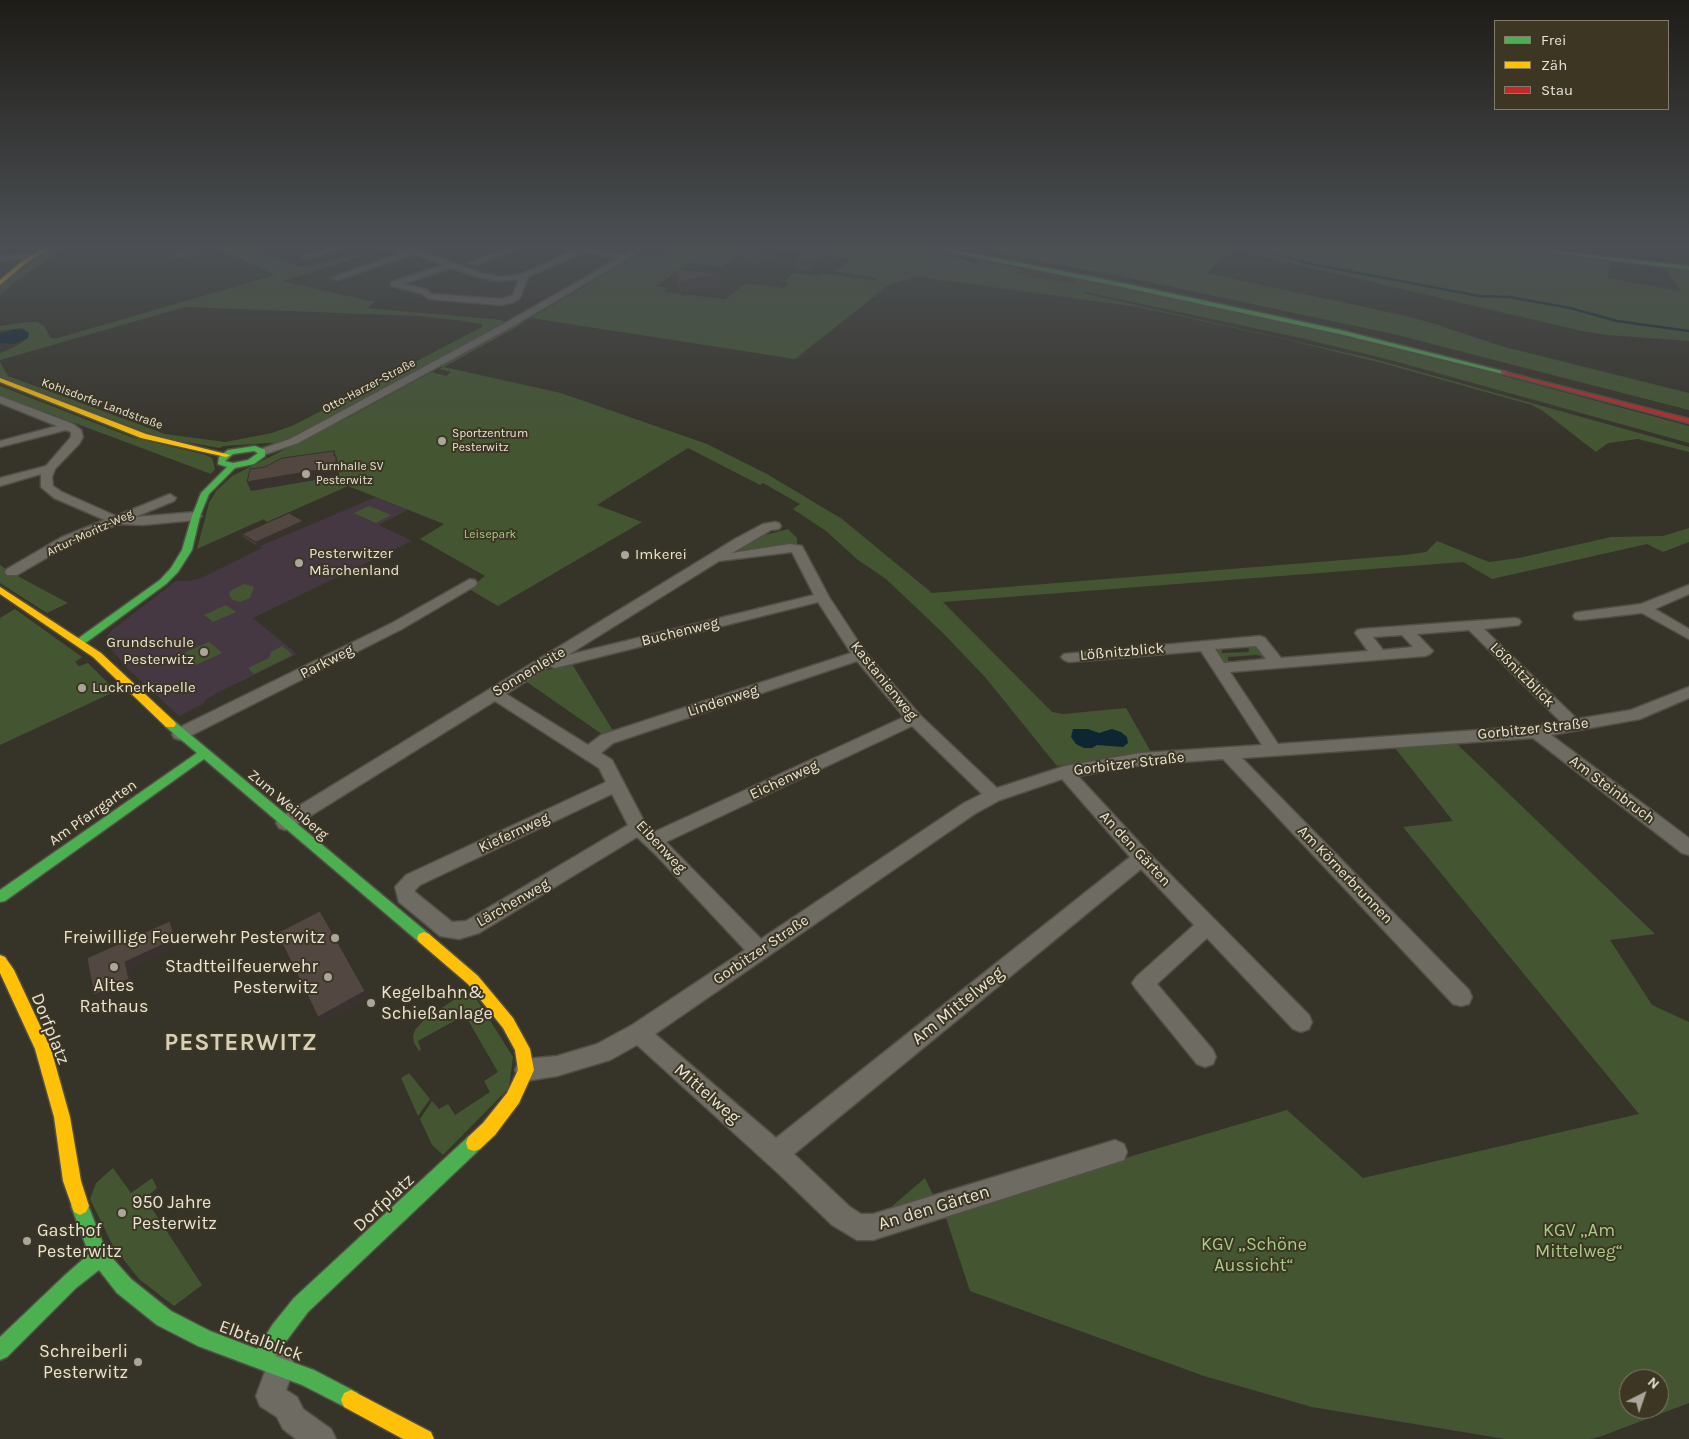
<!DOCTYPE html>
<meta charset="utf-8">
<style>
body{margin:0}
#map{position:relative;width:1689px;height:1439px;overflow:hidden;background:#363329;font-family:Karla,sans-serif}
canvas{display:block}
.legend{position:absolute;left:1494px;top:20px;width:175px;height:90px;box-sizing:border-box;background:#3c3623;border:1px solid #817c6b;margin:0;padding:6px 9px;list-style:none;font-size:15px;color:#e8e4d8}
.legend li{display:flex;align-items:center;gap:10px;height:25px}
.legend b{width:25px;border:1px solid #817c6b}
.north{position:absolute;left:1619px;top:1369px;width:50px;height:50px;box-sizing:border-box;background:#3c3623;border:1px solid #817c6b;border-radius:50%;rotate:41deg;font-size:14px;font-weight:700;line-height:20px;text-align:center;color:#e8e4d8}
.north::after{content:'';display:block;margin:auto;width:18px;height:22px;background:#aaa69b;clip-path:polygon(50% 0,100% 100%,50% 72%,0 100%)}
</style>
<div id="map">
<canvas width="1689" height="1439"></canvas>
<ul class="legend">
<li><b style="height:6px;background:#4caf50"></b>Frei</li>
<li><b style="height:6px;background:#ffc107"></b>Zäh</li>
<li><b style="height:6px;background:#c62828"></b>Stau</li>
</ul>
<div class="north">N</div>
</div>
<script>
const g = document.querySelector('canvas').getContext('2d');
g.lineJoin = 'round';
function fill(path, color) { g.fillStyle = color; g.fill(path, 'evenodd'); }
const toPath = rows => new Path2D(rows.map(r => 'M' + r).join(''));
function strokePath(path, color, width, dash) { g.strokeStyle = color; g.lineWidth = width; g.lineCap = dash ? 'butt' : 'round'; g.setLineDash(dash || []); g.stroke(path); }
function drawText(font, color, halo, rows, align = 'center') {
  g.font = font + ' Karla,sans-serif'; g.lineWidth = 4; g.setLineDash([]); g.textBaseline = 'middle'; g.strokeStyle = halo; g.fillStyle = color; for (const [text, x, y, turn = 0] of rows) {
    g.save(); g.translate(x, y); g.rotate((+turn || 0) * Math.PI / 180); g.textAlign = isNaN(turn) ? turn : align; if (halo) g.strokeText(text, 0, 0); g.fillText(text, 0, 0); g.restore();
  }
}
const education = toPath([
 [376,497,408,510,379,525,412,541,253,618,297,654,217,693,204,701,205,703,179,716,128,669,105,642,107,636,112,630,176,581,188,581,201,578,262,548,260,546]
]);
const green = toPath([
 [52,248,63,248,15,282,0,296,0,287,5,282],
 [193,248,199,248,207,253,180,259,170,256,175,252],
 [217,248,253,248,301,268,382,248,386,249,282,281,375,302,367,308,502,320,506,324,285,442,223,446,220,448,174,440,148,433,0,377,0,362,8,376,165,434,225,442,272,433,294,425,482,327,482,324,456,320,418,316,185,307,0,360,0,353,18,345,28,338,25,330,22,328,0,331,0,326,27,322,37,322,44,326,51,338,58,338,275,275],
 [675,248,748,248,721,267,689,263,656,286,668,288,663,292,725,299,746,283,784,288,789,283,783,282,794,273,818,276,824,273,874,281,877,278,832,271,841,268,849,260,847,258,762,248,947,248,939,252,976,263,978,262,973,260,1119,288,1321,331,1493,373,1689,426,1689,443,1394,361,1301,338,1086,292,1083,293,1374,359,1689,447,1689,452,1638,439,1608,443,1596,452,1543,411,1532,405,1386,364,1280,338,1138,307,919,277,890,284,795,359,531,318,640,254,661,256],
 [978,248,1519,248,1610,262,1607,278,1680,291,1664,268,1689,271,1689,341,1608,335,1582,331,1234,250,1220,260,1207,273,1406,316,1435,324,1501,346,1689,393,1689,410,1393,334,1130,278,981,250,994,249],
 [524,323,444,367,561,393,707,444,767,474,842,519,932,593,1405,555,1426,552,1437,541,1489,562,1519,558,1611,537,1663,536,1689,528,1689,542,1663,552,1647,544,1492,579,1463,562,943,602,1052,712,1063,714,1126,708,1151,752,1122,755,1057,766,985,677,943,633,886,579,858,560,826,531,793,509,800,504,763,483,760,485,688,448,597,505,642,522,498,606,469,589,485,576,420,539,444,524,348,486,267,522,264,519,197,549,209,503,216,491,232,476,349,417,432,372,446,376,451,372,439,369,443,367,438,366,508,327],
 [0,386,131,437,206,455,212,458,215,469,211,474,0,395],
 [369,506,391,515,376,523,354,513],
 [788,529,797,538,797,547,731,553,754,538],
 [0,565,12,573,68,603,47,613,0,583],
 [244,584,254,587,250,598,240,602,233,600,229,595,230,591],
 [226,605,236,612,213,622,204,615],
 [15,609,82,657,75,662,79,666,88,663,116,691,0,745,0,618],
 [209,642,222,653,194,666,181,654],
 [1248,645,1259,647,1267,659,1262,662,1261,656,1256,655,1228,657,1228,664,1221,661,1215,651,1222,647,1222,653,1249,652],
 [282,646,292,654,291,656,254,674,248,668,269,658,271,652],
 [572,664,615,734,606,737,524,680,535,673],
 [1457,744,1655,934,1610,940,1652,1005,1689,1022,1689,1403,1602,1436,1590,1439,1505,1439,1312,1407,1204,1376,970,1291,944,1212,1287,1110,1363,1178,1639,1114,1403,827,1453,821,1395,748],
 [1629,1379,1659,1379,1659,1409,1629,1409],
 [472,992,513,1057,509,1088,443,1155,432,1145,420,1119,432,1101,439,1109,448,1104,455,1115,490,1092,484,1081,498,1072,465,1015,418,1041,421,1050,419,1051,414,1043,413,1036,415,1030,424,1020,458,997],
 [409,1073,430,1099,418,1116,401,1078],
 [113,1168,131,1193,152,1178,157,1188,145,1198,202,1285,174,1306,139,1279,113,1246,90,1199,96,1183],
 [925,1178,936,1201,883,1214]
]);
const sand = toPath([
 [1022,269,1076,280,1072,284,1016,273]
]);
const water = toPath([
 [16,329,25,330,29,333,28,338,13,344,0,343,0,334],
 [1073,729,1088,729,1099,733,1112,729,1121,732,1127,737,1128,743,1123,747,1097,745,1092,748,1084,748,1076,744,1071,737]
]);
const stream = toPath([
 [1248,248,1294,259],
 [1299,260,1311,264,1479,296,1509,297,1570,308,1617,321,1689,331]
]);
const highwayTunnel = toPath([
 [929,248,945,250]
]);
const street = toPath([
 [333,248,344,248,305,259,301,257,333,248],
 [389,248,418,250,482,273,501,277,522,274,573,251,569,248,583,248,625,255,637,248,646,248,515,325,298,443,266,454,258,454,256,452,258,450,290,439,320,423,509,321,619,258,583,252,528,277,520,298,514,302,502,305,429,299,420,293,391,286,391,282,444,265,414,254,338,280,331,278,404,252,389,250,389,248],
 [451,268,477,277,501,281,519,279,513,295,502,299,431,294,426,289,403,284,451,268],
 [510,248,520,248,475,265,468,263,510,248],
 [33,254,36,254,36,258,0,260,0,256,33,254],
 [0,396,73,424,81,430,83,437,79,444,55,469,52,477,53,486,62,492,116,516,170,494,176,498,174,501,135,517,196,512,202,516,196,520,143,525,118,524,72,543,17,575,7,575,5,572,7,569,62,537,105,520,54,498,41,487,41,474,0,486,0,478,46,466,71,437,71,432,66,430,0,447,0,441,57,426,0,403,0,396],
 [775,522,779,523,781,526,779,529,771,530,732,553,790,544,802,546,829,597,865,652,920,715,997,788,1065,766,1141,753,1262,745,1201,651,1069,662,1064,660,1061,657,1064,654,1260,636,1265,638,1281,658,1368,651,1355,633,1357,630,1362,629,1514,618,1519,619,1521,622,1519,625,1484,629,1577,719,1631,710,1689,687,1689,698,1640,719,1551,735,1689,838,1689,855,1682,853,1533,738,1242,758,1469,990,1472,997,1469,1004,1461,1006,1453,1004,1223,759,1141,765,1078,776,1149,853,1309,1015,1312,1022,1309,1029,1301,1032,1293,1029,1207,938,1157,984,1213,1050,1216,1057,1213,1064,1205,1067,1197,1064,1136,989,1132,983,1136,977,1194,925,1141,869,794,1154,850,1207,861,1214,873,1214,1115,1140,1124,1144,1127,1152,1124,1160,873,1240,857,1240,832,1225,779,1174,637,1045,610,1060,557,1076,526,1081,518,1077,515,1070,518,1063,526,1059,557,1056,597,1044,632,1025,745,950,656,855,637,837,479,933,459,939,440,936,399,902,395,887,406,875,606,782,599,768,495,701,291,828,285,830,279,828,276,823,279,818,735,539,763,524,775,522],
 [792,552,814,595,568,655,719,561,792,552],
 [818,602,851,653,601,735,588,745,506,694,550,666,555,668,818,602],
 [1469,630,1561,722,1536,726,1278,744,1230,672,1425,656,1430,654,1433,651,1417,634,1469,630],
 [1402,635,1413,647,1383,650,1373,637,1402,635],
 [1256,646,1266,659,1224,663,1215,649,1256,646],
 [857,661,904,717,654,832,645,823,612,760,601,753,613,743,857,661],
 [912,726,982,794,964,803,761,939,666,842,912,726],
 [1062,779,1130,857,776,1138,655,1034,976,813,1000,800,1062,779],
 [612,794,628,825,466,921,452,922,415,892,415,890,420,885,612,794],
 [470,579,475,580,477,583,475,586,402,629,186,738,180,740,174,738,172,734,174,730,392,623,470,579],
 [1689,585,1689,594,1655,609,1689,629,1689,639,1642,613,1580,620,1575,619,1573,616,1575,613,1580,612,1641,604,1689,585],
 [281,1352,291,1356,295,1366,286,1390,297,1397,303,1409,331,1429,336,1439,296,1439,283,1429,277,1417,260,1406,256,1396,267,1366,271,1356,281,1352]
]);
const fast = toPath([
 [945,248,1122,283,1340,330,1506,372,1503,374,1340,334,1122,287,943,251,945,248],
 [1530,248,1689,266,1689,270,1532,250,1530,248],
 [255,446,265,450,265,456,254,464,235,468,209,494,200,516,192,550,178,572,166,584,84,644,76,644,75,642,76,640,160,580,171,568,182,550,192,516,201,493,227,467,218,464,219,457,228,450,255,446],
 [254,451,258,453,248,460,233,463,225,461,233,454,254,451],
 [170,720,174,721,429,934,431,938,429,942,424,944,419,942,204,759,5,901,0,902,0,890,197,753,166,727,164,724,170,720],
 [474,1135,480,1137,482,1143,480,1149,308,1312,275,1356,314,1370,358,1393,361,1400,358,1407,351,1410,302,1385,198,1346,157,1325,117,1293,99,1270,76,1288,7,1357,0,1360,0,1337,64,1276,89,1254,71,1206,74,1200,80,1197,86,1200,106,1251,131,1279,171,1311,210,1331,257,1349,273,1324,294,1298,468,1137,474,1135]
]);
const slow = toPath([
 [44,248,50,248,25,264,0,285,0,280,21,262,44,248],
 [0,378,146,434,230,455,226,457,141,438,0,382,0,378],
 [0,587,101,653,174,721,176,724,174,727,166,727,93,657,0,594,0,587],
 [424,932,429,934,478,976,513,1018,530,1049,534,1070,519,1103,495,1135,480,1149,474,1151,468,1149,466,1143,468,1137,483,1123,507,1093,518,1070,515,1050,503,1028,468,984,419,942,417,938,419,934,424,932],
 [0,955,5,957,14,970,51,1049,70,1117,81,1181,89,1206,86,1212,80,1215,74,1212,63,1181,54,1117,35,1049,0,973,0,955],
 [351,1390,431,1432,434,1439,403,1439,344,1407,341,1400,344,1393,351,1390]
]);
const jam = toPath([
 [1501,371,1689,419,1689,423,1501,373,1501,371]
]);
const wall = toPath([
 [746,248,771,248,771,257,760,265,744,263,743,249],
 [824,260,813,271,796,269,796,262],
 [676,269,717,274,718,288,682,296,677,283],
 [304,524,257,546,243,537,242,534]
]);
const shadedWall = toPath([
 [764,248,771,248,771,257,760,265,760,251],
 [824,253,824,260,813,271,813,263],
 [717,274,718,288,682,296,680,282],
 [334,451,339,465,339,476,251,491,247,482],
 [303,521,304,524,257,546,256,542],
 [320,911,369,998,323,1024,318,1017],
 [170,921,175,928,180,946,131,969,135,986,100,1002,94,995,125,962]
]);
const building = toPath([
 [746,248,764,248,760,251,743,249,746,248],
 [808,251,824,253,813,263,796,262,808,251],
 [676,269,717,274,680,282,676,269],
 [334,451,334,456,336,456,336,467,247,482,250,469,265,467,282,458,334,451],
 [289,513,303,521,256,542,242,534,289,513],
 [320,911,365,991,318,1017,277,933,320,911],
 [170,921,175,939,125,962,129,979,94,995,87,958,170,921]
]);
const markers = [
 [442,441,5,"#aaa69b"],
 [306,474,5,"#aaa69b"],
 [625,555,5,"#aaa69b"],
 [299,563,5,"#aaa69b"],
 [204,652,5,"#aaa69b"],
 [82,688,5,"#aaa69b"],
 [335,938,5,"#aaa69b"],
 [114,967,5,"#aaa69b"],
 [328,977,5,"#aaa69b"],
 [371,1003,5,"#aaa69b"],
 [122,1213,5,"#aaa69b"],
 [27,1241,5,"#aaa69b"],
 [138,1362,5,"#aaa69b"]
];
const farStreetnames = [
 ["Otto-Harzer-Straße",369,386,-28],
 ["Kohlsdorfer Landstraße",102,404,20],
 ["Artur-Moritz-Weg",90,533,-25]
];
const farPoinames = [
 ["Sportzentrum",452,434],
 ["Pesterwitz",452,448],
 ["Turnhalle SV",316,467],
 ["Pesterwitz",316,481]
];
const farParknames = [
 ["Leisepark",490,535]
];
const poiNames = [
 ["Pesterwitzer",309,554],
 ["Märchenland",309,571],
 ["Imkerei",635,555],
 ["Grundschule",194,643,"right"],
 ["Pesterwitz",194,660,"right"],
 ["Lucknerkapelle",92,688]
];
const streetNames = [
 ["Buchenweg",680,632,-14],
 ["Lößnitzblick",1122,652,-5],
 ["Parkweg",327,662,-27],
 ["Sonnenleite",529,672,-31],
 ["Lößnitzblick",1522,675,45],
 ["Kastanienweg",884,681,51],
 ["Lindenweg",723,701,-18],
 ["Gorbitzer Straße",1533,729,-6],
 ["Gorbitzer Straße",1129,764,-7],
 ["Eichenweg",784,780,-25],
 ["Am Steinbruch",1612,790,37],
 ["Zum Weinberg",288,805,40],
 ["Am Pfarrgarten",93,813,-35],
 ["Kiefernweg",514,833,-25],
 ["Eibenweg",661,847,47],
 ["An den Gärten",1135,849,47],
 ["Am Körnerbrunnen",1345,875,46],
 ["Lärchenweg",513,903,-30],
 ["Gorbitzer Straße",761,950,-34]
];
const nearPoinames = [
 ["Freiwillige Feuerwehr Pesterwitz",325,938],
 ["Stadtteilfeuerwehr",318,967],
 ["Pesterwitz",318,988],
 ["Altes",114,986,"center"],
 ["Rathaus",114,1007,"center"],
 ["Kegelbahn&",381,993,"left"],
 ["Schießanlage",381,1014,"left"],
 ["950 Jahre",132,1203,"left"],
 ["Pesterwitz",132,1224,"left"],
 ["Gasthof",37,1231,"left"],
 ["Pesterwitz",37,1252,"left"],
 ["Schreiberli",128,1352],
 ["Pesterwitz",128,1373]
];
const nearStreetnames = [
 ["Am Mittelweg",958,1006,-39],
 ["Dorfplatz",50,1029,68],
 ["Mittelweg",707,1094,41],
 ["Dorfplatz",384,1203,-43],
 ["An den Gärten",934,1208,-17],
 ["Elbtalblick",261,1341,20]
];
const nearParknames = [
 ["KGV „Am",1579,1231],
 ["Mittelweg“",1579,1252],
 ["KGV „Schöne",1254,1245],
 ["Aussicht“",1254,1266]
];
const nearDistrictnames = [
 ["PESTERWITZ",241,1043]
];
fill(education, '#453842');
fill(green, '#445631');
fill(sand, '#443d1f');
fill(water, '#0d2633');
strokePath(stream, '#0d2633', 2.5);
strokePath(highwayTunnel, '#514e43', 15, [15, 8]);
strokePath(street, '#514f46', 3);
strokePath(fast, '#514f46', 3);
strokePath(slow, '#514f46', 3);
strokePath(jam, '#514f46', 3);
fill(street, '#6e6b63');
fill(fast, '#4caf50');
fill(slow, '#ffc107');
fill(jam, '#c62828');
fill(wall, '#473d38');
fill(shadedWall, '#3a322e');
fill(building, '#534741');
strokePath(building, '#3a322e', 1);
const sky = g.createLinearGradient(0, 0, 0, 449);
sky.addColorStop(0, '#1e1c17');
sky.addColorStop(0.55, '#4c5054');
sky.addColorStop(1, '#4c505400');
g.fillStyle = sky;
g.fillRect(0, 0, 1689, 449);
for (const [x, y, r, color] of markers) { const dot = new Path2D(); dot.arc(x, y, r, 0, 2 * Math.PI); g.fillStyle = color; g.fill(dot); strokePath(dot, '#3c3623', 2); }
drawText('12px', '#e8e4d8', '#3c3623', farStreetnames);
drawText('12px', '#e8e4d8', '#3c3623', farPoinames, 'left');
drawText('12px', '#a7cc87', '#3c3623', farParknames);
drawText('15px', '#e8e4d8', '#3c3623', poiNames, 'left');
drawText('15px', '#e8e4d8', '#3c3623', streetNames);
drawText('18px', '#e8e4d8', '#3c3623', nearPoinames, 'right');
drawText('18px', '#e8e4d8', '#3c3623', nearStreetnames);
drawText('18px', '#a7cc87', '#3c3623', nearParknames);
g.letterSpacing = '1px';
drawText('bold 24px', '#d7cfb8', '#3c3623', nearDistrictnames);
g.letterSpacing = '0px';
</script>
